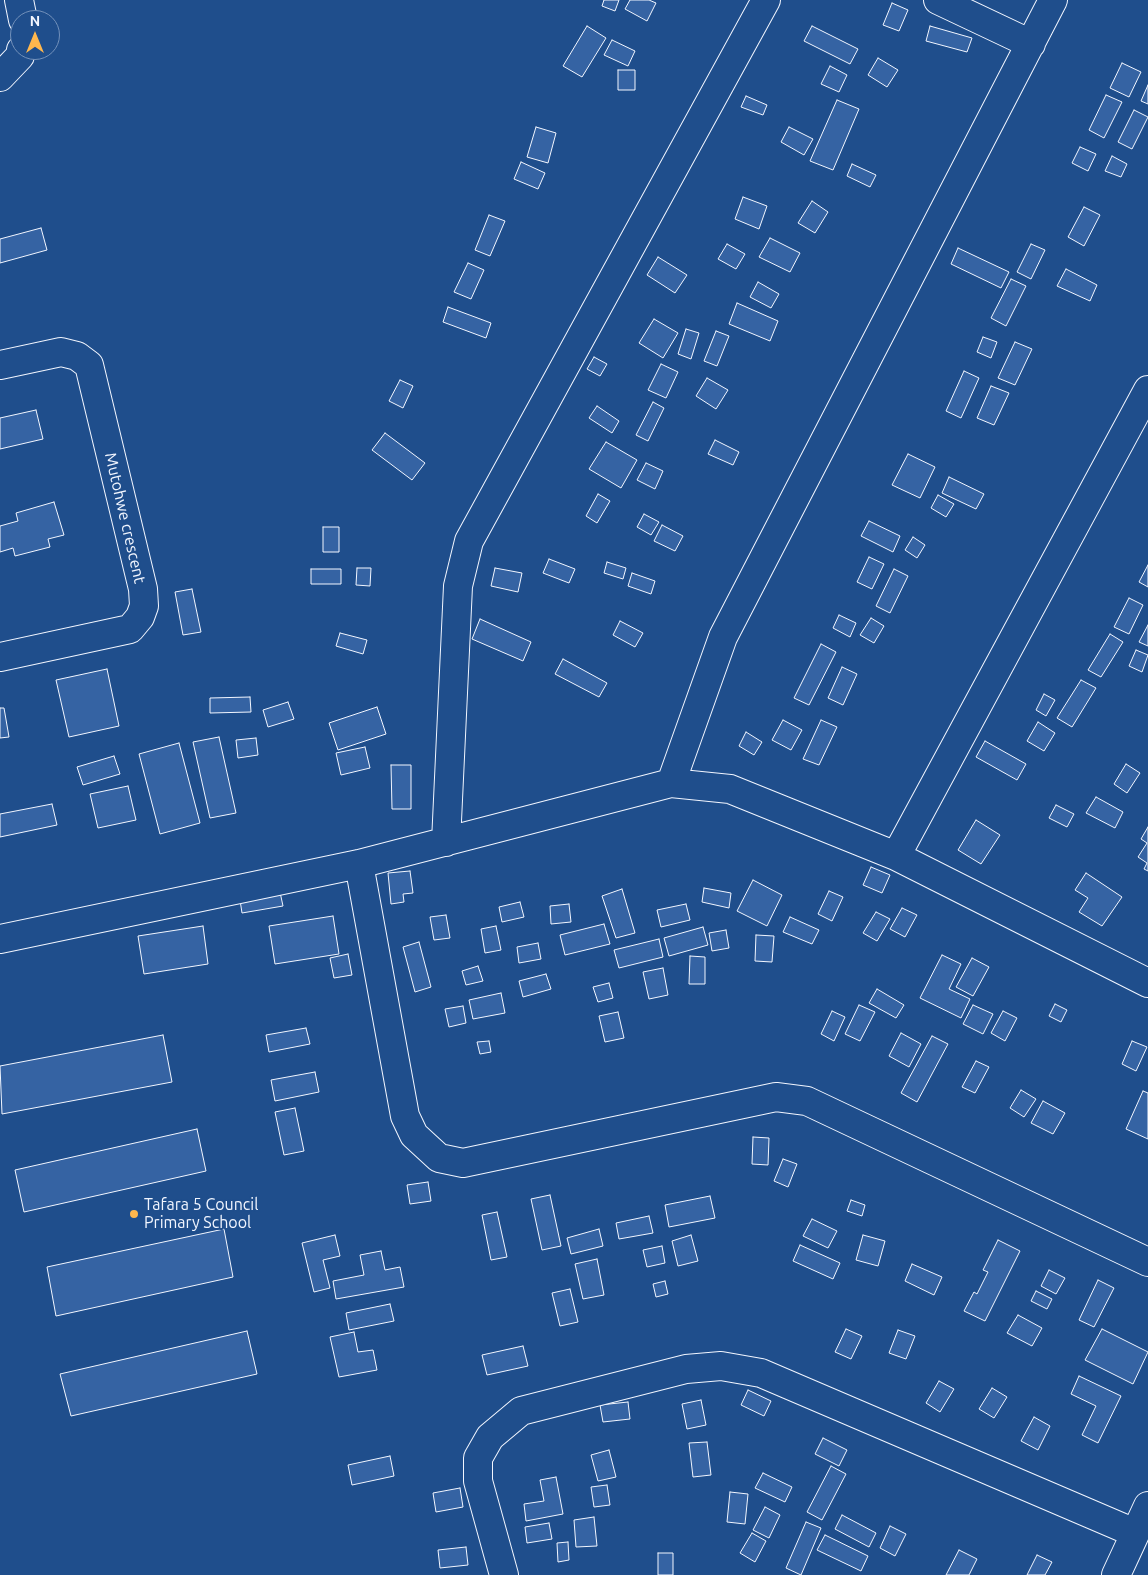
<!DOCTYPE html>
<style>
body{margin:0}
#map{position:relative;width:1148px;height:1575px;overflow:hidden;background:#1f4e8c;font-family:Ubuntu,sans-serif}
canvas{display:block}
.north{position:absolute;left:10px;top:10px;width:50px;height:50px;box-sizing:border-box;background:#1f4e8c;border:1px solid #7391ba;border-radius:50%;rotate:0deg;font-size:14px;font-weight:700;line-height:20px;text-align:center;color:#f2f6ff}
.north::after{content:'';display:block;margin:auto;width:18px;height:22px;background:#ffb74d;clip-path:polygon(50% 0,100% 100%,50% 72%,0 100%)}
</style>
<div id="map">
<canvas width="1148" height="1575"></canvas>
<div class="north">N</div>
</div>
<script>
const g = document.querySelector('canvas').getContext('2d');
g.lineJoin = 'round';
function fill(path, color) { g.fillStyle = color; g.fill(path, 'evenodd'); }
const toPath = rows => new Path2D(rows.map(r => 'M' + r).join(''));
function strokePath(path, color, width, dash) { g.strokeStyle = color; g.lineWidth = width; g.lineCap = dash ? 'butt' : 'round'; g.setLineDash(dash || []); g.stroke(path); }
function drawText(font, color, halo, rows, align = 'center') {
  g.font = font + ' Ubuntu,sans-serif'; g.lineWidth = 4; g.setLineDash([]); g.textBaseline = 'middle'; g.strokeStyle = halo; g.fillStyle = color; for (const [text, x, y, turn = 0] of rows) {
    g.save(); g.translate(x, y); g.rotate((+turn || 0) * Math.PI / 180); g.textAlign = isNaN(turn) ? turn : align; if (halo) g.strokeText(text, 0, 0); g.fillText(text, 0, 0); g.restore();
  }
}
const building = toPath([
 [604,0,619,0,615,11,602,6,604,0],
 [630,0,649,0,656,3,647,21,625,9,630,0],
 [892,3,908,10,899,31,883,25,892,3],
 [587,26,606,38,582,77,563,66,587,26],
 [812,26,858,49,850,64,804,41,812,26],
 [930,26,972,38,967,52,926,41,930,26],
 [612,40,635,51,628,66,604,55,612,40],
 [878,58,898,70,887,87,868,75,878,58],
 [1122,63,1141,72,1129,97,1110,88,1122,63],
 [830,66,847,75,839,92,821,84,830,66],
 [618,70,635,70,635,90,618,90,618,70],
 [1148,85,1148,104,1141,101,1148,85],
 [1106,95,1122,102,1104,138,1089,130,1106,95],
 [746,96,767,105,763,115,741,107,746,96],
 [837,100,859,109,833,170,810,161,837,100],
 [1134,110,1148,117,1132,149,1118,142,1134,110],
 [536,127,556,133,548,163,527,157,536,127],
 [789,127,813,139,804,155,781,142,789,127],
 [1080,147,1096,154,1088,171,1072,163,1080,147],
 [1112,156,1127,164,1121,177,1105,171,1112,156],
 [521,162,545,173,538,189,514,179,521,162],
 [852,164,876,175,870,187,847,176,852,164],
 [743,197,767,206,759,229,735,219,743,197],
 [812,201,828,212,815,233,798,223,812,201],
 [1084,207,1100,215,1084,246,1068,237,1084,207],
 [489,215,505,221,490,256,475,250,489,215],
 [41,228,47,250,0,263,0,239,41,228],
 [770,238,800,253,790,272,759,257,770,238],
 [727,244,745,254,736,269,718,259,727,244],
 [1031,244,1045,250,1031,279,1017,272,1031,244],
 [958,248,1009,272,1001,288,951,264,958,248],
 [658,257,687,275,675,293,647,275,658,257],
 [468,263,484,270,471,299,454,292,468,263],
 [1066,269,1097,285,1090,301,1057,286,1066,269],
 [1011,279,1026,286,1006,326,991,318,1011,279],
 [758,282,779,294,771,308,750,297,758,282],
 [737,303,778,321,770,341,729,324,737,303],
 [448,307,491,323,486,338,443,322,448,307],
 [654,319,678,333,663,358,639,343,654,319],
 [686,329,699,333,691,359,678,354,686,329],
 [716,331,729,336,717,366,704,361,716,331],
 [983,337,997,342,991,358,977,352,983,337],
 [1015,342,1032,349,1015,385,998,378,1015,342],
 [594,357,607,364,600,376,587,369,594,357],
 [661,364,678,372,666,398,648,390,661,364],
 [964,371,979,378,961,418,946,411,964,371],
 [707,378,728,390,716,409,696,396,707,378],
 [400,380,413,386,403,408,389,401,400,380],
 [991,386,1009,393,994,425,977,418,991,386],
 [653,402,664,408,648,441,636,435,653,402],
 [597,406,619,421,612,433,589,418,597,406],
 [36,410,43,439,0,449,0,418,36,410],
 [385,433,425,463,412,480,372,450,385,433],
 [715,440,739,452,733,465,708,454,715,440],
 [606,442,637,460,621,488,589,469,606,442],
 [908,454,935,467,920,498,892,485,908,454],
 [646,463,663,471,655,489,637,480,646,463],
 [949,477,984,494,976,509,942,493,949,477],
 [598,494,610,501,597,523,586,516,598,494],
 [938,495,954,504,946,517,931,508,938,495],
 [54,502,64,535,48,539,50,547,15,556,13,548,0,552,0,526,18,521,16,513,54,502],
 [644,514,659,522,651,535,637,527,644,514],
 [869,521,900,536,893,552,861,536,869,521],
 [662,525,683,536,675,551,654,541,662,525],
 [323,527,339,527,339,552,323,552,323,527],
 [913,537,925,545,917,558,905,550,913,537],
 [869,557,884,564,872,589,857,582,869,557],
 [549,559,575,569,569,583,543,573,549,559],
 [607,562,626,568,623,579,604,573,607,562],
 [1148,565,1148,587,1139,582,1148,565],
 [357,568,371,568,370,586,356,585,357,568],
 [495,568,522,573,518,592,491,586,495,568],
 [311,569,341,569,341,584,311,584,311,569],
 [894,569,908,576,890,613,876,606,894,569],
 [632,573,655,581,651,594,628,586,632,573],
 [192,589,201,632,183,635,175,592,192,589],
 [1129,598,1143,605,1129,634,1114,627,1129,598],
 [839,615,856,623,850,637,833,628,839,615],
 [871,618,884,626,874,643,860,635,871,618],
 [480,619,531,642,523,661,472,639,480,619],
 [620,621,643,633,635,647,613,635,620,621],
 [1148,625,1148,646,1139,642,1148,625],
 [340,633,367,640,363,654,336,646,340,633],
 [1110,634,1123,642,1101,677,1088,670,1110,634],
 [821,644,836,652,809,705,794,698,821,644],
 [1136,650,1148,655,1142,672,1129,666,1136,650],
 [563,659,607,683,599,697,555,674,563,659],
 [842,667,857,674,843,705,828,698,842,667],
 [107,669,119,726,69,737,56,680,107,669],
 [1081,680,1096,688,1072,727,1057,718,1081,680],
 [1044,694,1055,700,1046,716,1036,710,1044,694],
 [250,697,251,712,210,713,210,698,250,697],
 [288,702,294,719,268,727,263,710,288,702],
 [377,707,386,734,338,750,329,723,377,707],
 [0,708,4,708,9,737,0,738,0,708],
 [783,720,802,730,791,750,772,740,783,720],
 [821,720,837,727,819,765,803,759,821,720],
 [1038,722,1055,733,1044,751,1027,741,1038,722],
 [746,732,762,742,754,755,739,746,746,732],
 [219,737,236,813,210,818,193,742,219,737],
 [256,738,258,755,238,758,236,740,256,738],
 [985,741,1026,764,1017,780,976,757,985,741],
 [179,743,200,823,160,834,139,754,179,743],
 [365,747,370,768,341,775,336,753,365,747],
 [114,756,120,774,83,785,77,767,114,756],
 [1126,764,1140,773,1127,793,1114,784,1126,764],
 [391,765,411,765,411,809,392,809,391,765],
 [128,786,136,820,98,828,90,794,128,786],
 [1096,797,1123,812,1115,828,1086,813,1096,797],
 [52,804,57,825,0,837,0,814,52,804],
 [1056,805,1074,814,1067,827,1049,818,1056,805],
 [976,820,1000,835,981,864,958,850,976,820],
 [1148,827,1148,871,1144,869,1147,863,1138,857,1147,843,1141,839,1148,827],
 [871,867,890,875,882,893,863,885,871,867],
 [410,871,413,893,403,894,404,902,391,904,388,873,410,871],
 [1086,873,1122,897,1102,926,1079,912,1088,898,1075,890,1086,873],
 [753,880,782,895,767,926,737,911,753,880],
 [704,888,731,893,729,908,702,902,704,888],
 [622,889,635,933,616,938,602,896,622,889],
 [829,891,843,897,832,921,818,914,829,891],
 [280,892,283,906,242,913,240,900,280,892],
 [520,902,524,917,502,922,499,907,520,902],
 [569,904,571,922,551,924,550,906,569,904],
 [686,904,690,920,661,927,657,910,686,904],
 [902,908,917,915,905,937,890,929,902,908],
 [876,912,890,919,877,941,863,933,876,912],
 [446,915,450,938,434,940,430,917,446,915],
 [333,916,339,954,275,964,269,926,333,916],
 [790,917,819,930,812,944,783,932,790,917],
 [604,924,610,944,565,955,560,935,604,924],
 [203,926,208,964,144,974,138,936,203,926],
 [496,926,501,950,485,953,481,929,496,926],
 [703,927,708,945,669,956,664,938,703,927],
 [726,930,729,948,712,951,709,933,726,930],
 [756,935,774,936,772,962,755,961,756,935],
 [659,939,663,957,619,968,614,950,659,939],
 [419,942,431,987,415,992,403,947,419,942],
 [538,943,541,959,519,963,517,947,538,943],
 [348,954,352,975,334,978,330,958,348,954],
 [942,955,961,964,949,989,970,999,961,1018,920,998,942,955],
 [690,956,705,957,705,984,689,984,690,956],
 [972,958,989,967,973,996,956,987,972,958],
 [478,966,483,981,466,985,462,971,478,966],
 [663,968,668,995,649,999,643,972,663,968],
 [546,974,551,989,523,997,519,981,546,974],
 [609,983,613,998,598,1002,593,987,609,983],
 [877,989,904,1005,896,1018,869,1003,877,989],
 [501,993,505,1013,473,1019,469,1000,501,993],
 [1055,1004,1067,1010,1061,1022,1049,1016,1055,1004],
 [859,1005,875,1012,860,1041,845,1034,859,1005],
 [973,1005,993,1014,983,1034,963,1024,973,1005],
 [463,1006,466,1023,449,1027,445,1009,463,1006],
 [832,1011,845,1017,834,1041,821,1034,832,1011],
 [1003,1011,1017,1018,1005,1041,991,1033,1003,1011],
 [618,1012,624,1038,605,1042,599,1016,618,1012],
 [306,1028,310,1044,269,1052,266,1035,306,1028],
 [901,1033,921,1044,909,1067,889,1056,901,1033],
 [163,1035,172,1082,2,1114,0,1066,163,1035],
 [932,1036,948,1044,917,1102,901,1093,932,1036],
 [489,1041,491,1052,480,1054,477,1042,489,1041],
 [1132,1041,1147,1047,1136,1071,1122,1064,1132,1041],
 [976,1061,989,1067,975,1093,962,1087,976,1061],
 [315,1072,319,1092,275,1101,271,1080,315,1072],
 [1021,1090,1036,1099,1024,1117,1010,1108,1021,1090],
 [1143,1091,1148,1093,1148,1139,1126,1129,1143,1091],
 [1043,1101,1065,1113,1053,1134,1031,1123,1043,1101],
 [295,1108,304,1151,284,1155,275,1112,295,1108],
 [197,1129,206,1171,24,1212,15,1170,197,1129],
 [753,1137,769,1138,768,1165,752,1164,753,1137],
 [783,1159,797,1164,788,1187,774,1181,783,1159],
 [428,1182,431,1201,410,1204,407,1185,428,1182],
 [550,1195,561,1246,542,1250,531,1199,550,1195],
 [710,1196,715,1218,669,1227,665,1205,710,1196],
 [851,1200,865,1205,862,1216,847,1211,851,1200],
 [497,1212,507,1257,491,1260,482,1215,497,1212],
 [649,1216,653,1233,619,1239,616,1223,649,1216],
 [812,1219,837,1231,828,1248,803,1236,812,1219],
 [224,1229,233,1277,56,1316,47,1267,224,1229],
 [599,1229,603,1246,571,1254,567,1238,599,1229],
 [335,1235,340,1256,323,1260,330,1288,314,1292,302,1243,335,1235],
 [691,1235,698,1261,678,1266,672,1241,691,1235],
 [863,1235,885,1241,878,1266,856,1260,863,1235],
 [998,1240,1020,1251,985,1321,964,1311,974,1292,977,1294,988,1272,983,1270,998,1240],
 [800,1245,840,1263,833,1279,793,1261,800,1245],
 [662,1246,665,1263,647,1267,643,1250,662,1246],
 [381,1251,385,1270,400,1267,404,1287,336,1299,333,1281,364,1275,360,1255,381,1251],
 [597,1259,604,1295,583,1299,575,1264,597,1259],
 [912,1264,942,1277,934,1295,905,1281,912,1264],
 [1049,1270,1065,1278,1056,1294,1041,1286,1049,1270],
 [1098,1280,1114,1288,1094,1327,1079,1320,1098,1280],
 [665,1281,668,1294,656,1297,653,1284,665,1281],
 [570,1289,578,1322,560,1326,552,1293,570,1289],
 [1036,1291,1052,1299,1047,1309,1031,1301,1036,1291],
 [390,1304,394,1321,349,1330,346,1313,390,1304],
 [1018,1315,1042,1328,1032,1346,1007,1333,1018,1315],
 [846,1329,862,1336,851,1359,835,1352,846,1329],
 [1102,1329,1148,1352,1133,1384,1085,1360,1102,1329],
 [898,1330,915,1336,906,1359,889,1353,898,1330],
 [247,1331,257,1374,71,1416,60,1374,247,1331],
 [354,1332,358,1352,373,1350,377,1370,339,1377,330,1337,354,1332],
 [523,1346,528,1366,487,1375,482,1355,523,1346],
 [1079,1376,1121,1396,1098,1443,1082,1435,1096,1406,1071,1394,1079,1376],
 [939,1381,954,1389,940,1412,926,1403,939,1381],
 [992,1388,1007,1397,994,1418,979,1409,992,1388],
 [748,1390,771,1401,764,1416,741,1405,748,1390],
 [701,1400,706,1425,687,1429,682,1404,701,1400],
 [628,1402,630,1419,603,1422,600,1405,628,1402],
 [1034,1417,1050,1426,1038,1450,1021,1441,1034,1417],
 [823,1438,847,1450,839,1466,815,1454,823,1438],
 [707,1442,711,1475,693,1477,689,1443,707,1442],
 [609,1450,616,1477,598,1481,591,1455,609,1450],
 [390,1456,394,1476,352,1485,348,1465,390,1456],
 [831,1466,846,1474,822,1520,807,1512,831,1466],
 [763,1473,792,1487,785,1502,755,1488,763,1473],
 [556,1477,563,1514,526,1521,524,1504,544,1501,540,1480,556,1477],
 [607,1485,610,1505,594,1507,591,1487,607,1485],
 [460,1488,463,1507,436,1512,433,1493,460,1488],
 [730,1492,748,1494,745,1524,727,1522,730,1492],
 [765,1507,780,1515,769,1538,753,1530,765,1507],
 [842,1515,876,1533,869,1547,835,1529,842,1515],
 [594,1517,597,1546,576,1547,574,1520,594,1517],
 [806,1522,821,1528,801,1575,786,1568,806,1522],
 [549,1523,552,1539,527,1543,525,1527,549,1523],
 [890,1526,906,1534,895,1556,880,1548,890,1526],
 [752,1533,766,1541,755,1562,740,1553,752,1533],
 [825,1535,868,1556,861,1571,817,1550,825,1535],
 [568,1542,569,1560,558,1562,557,1543,568,1542],
 [466,1547,468,1565,440,1568,438,1550,466,1547],
 [959,1550,977,1559,969,1575,946,1575,959,1550],
 [658,1553,673,1553,673,1575,658,1575,658,1553],
 [1037,1555,1052,1562,1045,1575,1027,1575,1037,1555]
]);
const minor = toPath([
 [19,0,23,20],
 [938,0,1031,44],
 [0,77,20,56,21,50],
 [0,365,61,352,77,356,89,365,143,589,144,606,140,617,130,629,0,657],
 [671,783,723,637,1053,0],
 [446,842,458,586,469,541,766,0],
 [896,856,1148,390],
 [359,864,405,1116,414,1135,439,1158,463,1163,776,1097,807,1101,1148,1262],
 [0,939,359,864,671,783,730,789,896,856,1148,983],
 [504,1575,478,1481,478,1458,490,1437,521,1411,686,1369,721,1366,761,1373,1135,1533],
 [1116,1575,1148,1506]
]);
const markers = [
 [134,1214,5,"#ffb74d"]
];
const streetNames = [
 ["Mutohwe crescent",125,518,77]
];
const poiNames = [
 ["Tafara 5 Council",144,1205],
 ["Primary School",144,1223]
];
fill(building, '#3563a3');
strokePath(building, '#f2f6ff', 1);
strokePath(minor, '#f2f6ff', 30);
strokePath(minor, '#1f4e8c', 28);
for (const [x, y, r, color] of markers) { const dot = new Path2D(); dot.arc(x, y, r, 0, 2 * Math.PI); g.fillStyle = color; g.fill(dot); strokePath(dot, '#1f4e8c', 2); }
drawText('16px', '#f2f6ff', '#1f4e8c', streetNames);
drawText('16px', '#f2f6ff', '#1f4e8c', poiNames, 'left');
</script>
